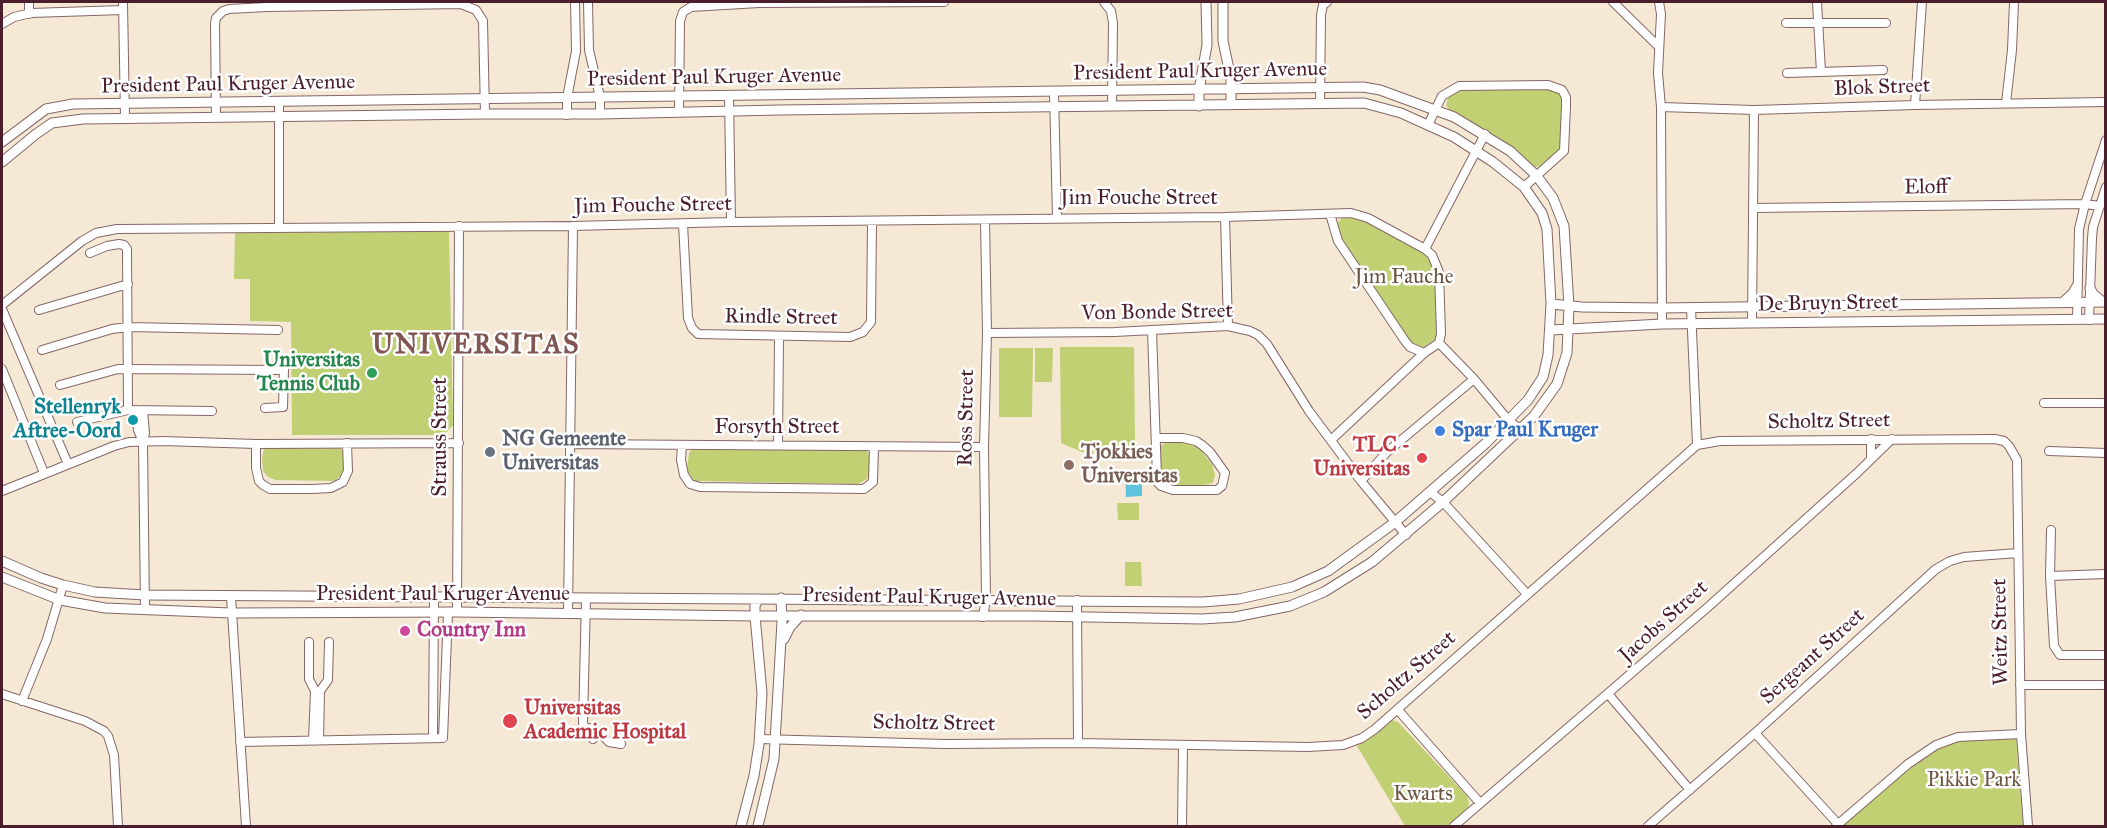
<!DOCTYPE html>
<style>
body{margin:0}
#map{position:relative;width:2107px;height:828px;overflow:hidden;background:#f5e9d5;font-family:"IM FELL Great Primer",serif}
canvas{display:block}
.frame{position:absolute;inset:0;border:3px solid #4a1f2b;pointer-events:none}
</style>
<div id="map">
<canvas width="2107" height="828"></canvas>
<div class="frame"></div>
</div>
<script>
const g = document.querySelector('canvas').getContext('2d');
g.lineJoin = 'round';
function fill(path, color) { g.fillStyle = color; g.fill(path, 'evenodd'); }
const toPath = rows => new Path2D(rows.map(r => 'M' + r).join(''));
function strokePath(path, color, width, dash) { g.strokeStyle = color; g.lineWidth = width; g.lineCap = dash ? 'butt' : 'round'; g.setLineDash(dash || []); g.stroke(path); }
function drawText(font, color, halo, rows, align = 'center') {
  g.font = font + ' "IM FELL Great Primer",serif'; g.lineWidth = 5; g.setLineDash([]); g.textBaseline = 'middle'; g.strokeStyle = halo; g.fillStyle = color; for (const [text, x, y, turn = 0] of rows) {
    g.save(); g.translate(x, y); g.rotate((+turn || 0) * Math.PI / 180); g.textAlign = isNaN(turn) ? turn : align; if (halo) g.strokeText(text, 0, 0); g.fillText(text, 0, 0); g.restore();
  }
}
const green = toPath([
 [1458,88,1551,89,1560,94,1564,111,1564,145,1558,156,1543,166,1535,167,1453,113,1446,106,1448,96],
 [1344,216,1361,218,1419,248,1430,258,1437,270,1437,331,1436,338,1431,342,1423,347,1415,347,1408,343,1336,232,1338,222],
 [449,231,453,425,444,435,292,435,291,322,250,321,250,279,234,279,235,233],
 [1060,347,1134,347,1135,445,1113,453,1098,454,1082,452,1061,443],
 [999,348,1033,348,1032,417,999,417],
 [1035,348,1053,348,1052,382,1035,382],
 [1171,441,1186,442,1200,449,1212,464,1215,475,1213,483,1200,486,1169,485,1160,479,1159,466,1161,445],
 [271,443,338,444,343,452,345,463,343,475,333,481,276,480,268,477,263,471,262,458,264,449],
 [692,448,861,449,866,450,870,456,871,472,867,479,858,484,695,481,689,478,687,469,689,453],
 [1117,503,1139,503,1139,520,1118,520],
 [1125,562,1141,562,1142,586,1125,586],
 [1392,720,1398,722,1467,796,1469,802,1468,808,1447,826,1405,826,1357,746],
 [2016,735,2023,826,1838,826,1924,752,1956,738]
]);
const water = toPath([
 [1142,472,1142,496,1126,497,1125,473]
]);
const minor = toPath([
 [29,2,29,14],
 [123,2,125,118],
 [588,2,589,50,600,97,600,114],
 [1104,2,1111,11,1113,23,1112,106],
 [1613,2,1658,46],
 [1659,2,1661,14,1658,73,1661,107,1662,324],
 [1817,2,1821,72],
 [1786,23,1886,23],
 [2,24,14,17,31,13,123,10],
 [1787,73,1883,70],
 [1054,93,1057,218],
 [729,97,731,222],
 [1320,103,1321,15,1323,5,1327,2],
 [2006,103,2012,50,2014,2],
 [1915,105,1922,2],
 [1661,107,1754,110,1915,105,2106,102],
 [679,112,680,21,683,12,691,7,759,3,944,2],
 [567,115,567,98,576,51,575,2],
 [216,116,215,24,216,18,223,11,229,9,267,7,461,4,476,10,483,21,485,114],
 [1428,125,1442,96,1459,86,1548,85,1562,90,1566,97,1566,106,1564,151,1524,187],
 [1753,208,2085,204,2100,206],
 [1330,214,1338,241,1405,341,1410,347,1424,353],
 [1225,217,1228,326],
 [683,224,688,318,692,328,698,334,850,337,863,332,871,322,872,222],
 [279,228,279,102],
 [1425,249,1485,134],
 [90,253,107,246,119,244,124,245,127,249,128,410],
 [2,305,82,241,96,233,117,229,573,226,731,222,1225,217,1351,213,1368,218,1425,249,1432,255,1439,272,1441,334,1439,343,1424,353,1331,440],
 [1691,308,1697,445],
 [2,309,68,464],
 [39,310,128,284],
 [2077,319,2079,229,2085,204,2106,140],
 [2089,320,2092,238,2093,227,2106,187],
 [1752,323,1754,110],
 [1152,330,1157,478,1158,483,1161,486,1173,490,1217,490,1222,486,1225,473,1210,452,1202,445,1196,441,1183,438,1156,438],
 [987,333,1115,332,1228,326,1250,331,1258,335,1267,344,1309,411,1361,481,1406,535],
 [1439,343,1474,379,1509,421,1521,430],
 [42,350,112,329,128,327,278,330],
 [2,369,44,473],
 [60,385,118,369,284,370,283,407,265,408],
 [2044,403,2106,403],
 [136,410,138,430,143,442],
 [143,410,145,433,143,442,145,610],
 [77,422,128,410,212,411],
 [1871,439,1871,459],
 [256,444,256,468,259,481,263,485,270,489,312,489,331,488,343,482,348,471,347,443],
 [570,444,984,447],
 [778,445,779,336],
 [682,446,681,460,684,475,690,484,700,487,864,489,873,482,874,447],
 [2049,451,2106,453],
 [1361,481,1387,452,1474,379],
 [2,491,114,446,129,442,163,441,256,444,459,443],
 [1430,492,1443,502,1527,594],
 [2051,530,2050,576,2054,646,2060,655,2106,655],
 [2050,576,2106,574],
 [231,597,246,826],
 [586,598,583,724,593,739,590,728,599,732,609,742,621,744],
 [1077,600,1078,743],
 [457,612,459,226],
 [568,613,573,226],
 [983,617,986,599,984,447,987,333,985,220],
 [309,642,309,679,315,691,313,740],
 [2020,685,2106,685],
 [2,694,85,721,104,731,108,736,114,755,118,826],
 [1609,695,1690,790],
 [22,701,47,639,63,585],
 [1398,710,1480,803],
 [1755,733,1838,824],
 [433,738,434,596],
 [759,739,946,744,1078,743,1308,747,1343,745,1362,738,1375,729,1697,445,1720,441,1995,439,2004,441,2009,446,2017,460,2021,734,2028,826],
 [319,740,320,691,328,680,329,642],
 [240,742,443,738,448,612],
 [1182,826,1183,745],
 [1454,826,1708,607,1857,473,1892,439],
 [1648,826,1755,733,1936,569,1950,561,1964,557,2018,553],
 [1836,826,1908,764,1936,745,1958,737,2021,734]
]);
const tertiary = toPath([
 [1223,2,1223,41,1231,79,1231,105],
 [1199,106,1199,90,1207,45,1206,2],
 [2,142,46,109,73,104,1363,87,1380,90,1454,117,1510,151,1536,175,1553,198,1564,226,1569,306,1567,353,1557,384,1534,416,1443,502,1372,562,1324,592,1290,606,1235,617,1202,619,1032,616,755,616,457,612,231,613,105,608,60,600,2,577],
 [2,162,36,134,52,123,83,119,485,114,600,114,780,110,1364,103,1401,113,1454,137,1493,162,1524,187,1542,213,1547,229,1551,304,1548,355,1543,377,1528,400,1486,443,1394,523,1328,571,1292,587,1239,599,1203,602,145,595,95,592,63,585,41,578,2,561],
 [2090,288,2093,294,2103,302],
 [2062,303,2073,293,2077,286],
 [1551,304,1582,307,1661,308,2106,302],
 [1551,330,1662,324,2106,319],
 [784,639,790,627,801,615],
 [741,826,754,776,759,744,762,693,755,616,755,606,758,599],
 [758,826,774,759,782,622,781,598]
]);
const markers = [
 [372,373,6,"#2e9e5b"],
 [133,420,6,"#0f9aa8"],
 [1440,431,6,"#3f7fe0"],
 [490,452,6,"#6b7280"],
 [1422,458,6,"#e0444e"],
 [1069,465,6,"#8d6e63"],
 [405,631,6,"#d1479c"],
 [510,721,8,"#e0444e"]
];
const streetNames = [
 ["President Paul Kruger Avenue",1200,72,-1],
 ["President Paul Kruger Avenue",714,78,-1],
 ["President Paul Kruger Avenue",228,85,-1],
 ["Blok Street",1882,88,-2],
 ["Eloff",1926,188,-1],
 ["Jim Fouche Street",1139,199],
 ["Jim Fouche Street",653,206,-1],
 ["De Bruyn Street",1828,304,-1],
 ["Von Bonde Street",1157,313,-1],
 ["Rindle Street",781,318,1],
 ["Ross Street",967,418,-89],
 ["Scholtz Street",1829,422,-1],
 ["Forsyth Street",777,428],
 ["Strauss Street",441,437,-90],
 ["President Paul Kruger Avenue",443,595],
 ["President Paul Kruger Avenue",929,598,1],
 ["Jacobs Street",1664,622,-42],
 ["Weitz Street",2001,632,-91],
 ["Sergeant Street",1813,657,-42],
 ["Scholtz Street",1407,676,-41],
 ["Scholtz Street",934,724,1]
];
const parkNames = [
 ["Jim Fauche",1404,278],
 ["Pikkie Park",1974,781],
 ["Kwarts",1423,795]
];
const leisureNames = [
 ["Universitas",360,361],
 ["Tennis Club",360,385]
];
const cultureNames = [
 ["Stellenryk",121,408],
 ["Aftree-Oord",121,432]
];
const shopNames = [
 ["Spar Paul Kruger",1452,431]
];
const worshipNames = [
 ["NG Gemeente",502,440],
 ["Universitas",502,464]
];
const healthNames = [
 ["TLC -",1410,446],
 ["Universitas",1410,470],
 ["Universitas",524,709,"left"],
 ["Academic Hospital",524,733,"left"]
];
const educationNames = [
 ["Tjokkies",1081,453],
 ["Universitas",1081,477]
];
const hotelNames = [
 ["Country Inn",417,631]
];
const districtNames = [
 ["UNIVERSITAS",476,346]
];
fill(green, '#c0d073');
fill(water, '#60c3de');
strokePath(minor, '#866666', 10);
strokePath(tertiary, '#866666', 11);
strokePath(minor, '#fff', 8);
strokePath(tertiary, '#fff', 9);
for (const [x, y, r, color] of markers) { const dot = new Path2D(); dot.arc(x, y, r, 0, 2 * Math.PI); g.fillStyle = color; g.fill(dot); strokePath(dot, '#fff', 2); }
drawText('21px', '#4a1f2b', '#fff', streetNames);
drawText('21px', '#6d5441', '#fff', parkNames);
drawText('bold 21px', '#27864d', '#fff', leisureNames, 'right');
drawText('bold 21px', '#0d838f', '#fff', cultureNames, 'right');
drawText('bold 21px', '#366cbe', '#fff', shopNames, 'left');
drawText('bold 21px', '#5b616d', '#fff', worshipNames, 'left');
drawText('bold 21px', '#be3a42', '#fff', healthNames, 'right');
drawText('bold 21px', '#785e54', '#fff', educationNames, 'left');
drawText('bold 21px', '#b23c85', '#fff', hotelNames, 'left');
g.letterSpacing = '1.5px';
drawText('bold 27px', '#805552', '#fff', districtNames);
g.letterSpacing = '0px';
</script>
